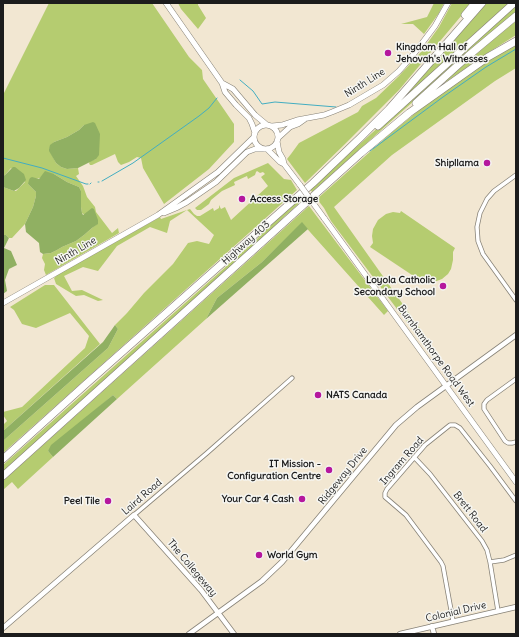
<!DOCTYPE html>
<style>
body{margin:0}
#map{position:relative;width:519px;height:637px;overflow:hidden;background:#f2e7d2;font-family:Delius,sans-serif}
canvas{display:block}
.frame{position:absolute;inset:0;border:4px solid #1c1c1c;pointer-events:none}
</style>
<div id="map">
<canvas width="519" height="637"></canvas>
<div class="frame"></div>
</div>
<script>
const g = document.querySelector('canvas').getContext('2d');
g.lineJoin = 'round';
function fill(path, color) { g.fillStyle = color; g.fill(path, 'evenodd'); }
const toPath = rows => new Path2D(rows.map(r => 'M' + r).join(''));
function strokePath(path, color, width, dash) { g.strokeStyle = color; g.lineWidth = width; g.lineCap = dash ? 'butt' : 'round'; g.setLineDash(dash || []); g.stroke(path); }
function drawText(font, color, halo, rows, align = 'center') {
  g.font = font + ' Delius,sans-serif'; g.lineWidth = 3; g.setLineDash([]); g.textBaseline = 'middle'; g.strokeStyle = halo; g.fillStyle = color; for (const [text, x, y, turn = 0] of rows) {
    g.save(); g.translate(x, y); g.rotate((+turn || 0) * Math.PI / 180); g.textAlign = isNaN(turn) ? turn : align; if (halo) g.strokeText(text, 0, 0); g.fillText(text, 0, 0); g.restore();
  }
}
const green = toPath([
 [49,3,152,3,189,57,202,70,203,79,234,124,234,142,209,169,164,204,143,168,141,158,137,157,129,162,121,165,118,162,115,154,92,165,90,165,89,163,90,161,96,159,84,125,79,130,67,137,54,142,49,149,56,163,61,167,67,169,78,168,79,174,76,176,83,186,87,197,95,207,96,212,112,233,118,228,119,233,46,275,44,270,45,264,42,258,43,254,51,253,57,250,62,247,76,241,84,235,92,228,97,224,82,213,81,207,81,191,79,187,67,182,54,174,36,179,28,184,36,192,36,196,33,207,25,224,12,238,9,238,6,235,3,235,3,187,14,191,16,191,25,182,11,168,5,175,3,176,3,95],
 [178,3,198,3,198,5,206,18,198,29,181,9],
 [434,3,444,3,439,13,424,34,413,24,401,24,427,17],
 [452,3,472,3,399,90,345,144,305,183,287,159,291,154,299,143,358,112,362,106,376,98,399,76,421,52,439,27],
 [486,3,510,3,478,31,403,99,402,98],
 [516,4,516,12,481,41,312,192,310,189,486,30],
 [516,21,516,35,486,54,446,82,445,81,488,44],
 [516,44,516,68,495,81,392,155,334,207,426,337,421,341,331,221,324,208,317,199,391,133,429,102,483,64],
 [268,163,284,179,291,180,297,190,3,453,3,441,108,348,118,329,115,325,127,313,144,293,173,264,188,243,197,241,209,244,214,235,187,210,170,221,167,233,150,227,117,246,98,271,83,267,64,276,72,291,82,290,103,300,98,301,84,295,76,296,56,284,54,278,57,275,160,217,161,219,187,210,190,209,194,214,197,216,200,216,213,208,214,211,219,208,219,205,221,209,225,207,231,220,268,186,261,177,265,174,263,172,260,173,257,171,256,172,255,175,248,179,247,176,234,182,235,185,222,191,211,200,209,204,201,210,197,210,195,208,234,178],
 [302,197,304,199,285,216,256,244,3,473,3,465,257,239,266,229],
 [309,206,388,311,384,315,302,223,262,262,217,298,206,319,117,399,113,395,48,451,53,457,18,489,12,482,3,490,3,481],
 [401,211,455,248,453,252,453,260,451,269,448,274,442,279,434,282,425,282,424,283,370,247,373,243,372,236,373,229,378,220,386,214,393,212,400,213],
 [45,285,54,285,100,344,3,431,3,425,7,421,3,415,3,412,22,407,85,348,89,336,70,313,36,328,22,324,14,310,10,307]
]);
const forest = toPath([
 [93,122,95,123,100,134,99,155,96,159,78,168,67,169,61,167,56,163,49,151,49,149,50,145,54,142,67,137,79,130,84,125],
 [13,167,15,167,24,174,26,180,19,188,14,191,3,187,3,176,5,175],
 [45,171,54,174,67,182,79,187,81,191,81,207,82,213,83,215,92,208,94,209,98,220,98,224,92,228,84,235,76,241,62,247,57,250,51,253,43,254,40,252,39,243,26,232,25,224,33,207,36,196,36,192,28,184,29,180,30,178,32,177,39,179],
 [302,222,308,229,206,319,217,298,262,262],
 [3,235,6,235,9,238,4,248,11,251,17,265,9,269,5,280,7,291,3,294],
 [115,325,118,329,108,348,3,441,3,431,103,342],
 [113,395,117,399,53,457,48,451,51,445]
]);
const stream = toPath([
 [240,80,253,91,262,104,275,102,336,107],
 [370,151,443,97,486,67,516,49],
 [3,158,42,168,86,184,88,184],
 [102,181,133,163,199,116,209,108,217,98],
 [98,182,99,182],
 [90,184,91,183]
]);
const minor = toPath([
 [516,175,494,191,487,199,480,213,477,227,478,241,483,254,516,300],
 [516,379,487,400,484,404,484,409,505,441,508,443,512,443,516,442],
 [414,457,430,474,482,541,487,550,490,562,498,611],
 [134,515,207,453,292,378],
 [490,562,504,560,516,555],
 [453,621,443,566,441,562,406,515,385,497,385,493,387,489,425,445,450,425,455,425,460,428,490,466,516,501]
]);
const tertiary = toPath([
 [432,626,434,634],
 [3,628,134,515,201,590,234,634],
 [189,634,262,581,282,562,396,425,417,407,516,335],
 [400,634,516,607]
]);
const secondary = toPath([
 [166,3,222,83,225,92,236,105,249,118,252,124,255,133],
 [222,83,233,89,255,115,267,125],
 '254 137a12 12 0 1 1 24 0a12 12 0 1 1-24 0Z',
 [272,126,282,125,297,120,324,115,332,112,349,105,383,85,399,71,413,55,435,26,448,3],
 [278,138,290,127,298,124,305,119],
 [277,141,279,152,283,159,284,164],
 [267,149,280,162,284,164,300,185],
 [164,213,176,208,187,202,216,182,247,152,255,149,263,149],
 [324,218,516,482],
 [3,303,158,215,218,172,254,137]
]);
const motorway = toPath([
 [465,15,475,3],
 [416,103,468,56,516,16],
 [378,126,514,3],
 [3,459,86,384,313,183,360,138,389,109,482,3],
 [3,476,361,153,409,113,488,57,516,41]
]);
const secondaryBridge = toPath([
 [300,185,324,218]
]);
const markers = [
 [388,53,4,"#b5179e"],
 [487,163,4,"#b5179e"],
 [242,199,4,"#b5179e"],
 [443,286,4,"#b5179e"],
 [318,395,4,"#b5179e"],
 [329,470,4,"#b5179e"],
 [302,499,4,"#b5179e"],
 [108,501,4,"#b5179e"],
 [259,555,4,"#b5179e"]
];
const poiNames = [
 ["Kingdom Hall of",396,47,"left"],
 ["Jehovah's Witnesses",396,59,"left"],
 ["Shipllama",479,163],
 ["Access Storage",250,199,"left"],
 ["Loyola Catholic",435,280],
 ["Secondary School",435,292],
 ["NATS Canada",326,395,"left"],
 ["IT Mission -",321,464],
 ["Configuration Centre",321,476],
 ["Your Car 4 Cash",294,499],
 ["Peel Tile",100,501],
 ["World Gym",267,555,"left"]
];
const streetNames = [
 ["Ninth Line",365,83,-32],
 ["Highway 403",246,243,-42],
 ["Ninth Line",76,251,-30],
 ["Burnhamthorpe Road West",436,356,54],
 ["Ingram Road",402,461,-49],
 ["Ridgeway Drive",343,476,-51],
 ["Laird Road",142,497,-41],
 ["Brett Road",470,512,52],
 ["The Collegeway",192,568,50],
 ["Colonial Drive",456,612,-13]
];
fill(green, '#b5cc70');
fill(forest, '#90b062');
strokePath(stream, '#42adc1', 1);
strokePath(minor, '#878277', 5);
strokePath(tertiary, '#878277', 6);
strokePath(secondary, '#878277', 6);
strokePath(motorway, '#878277', 8);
strokePath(minor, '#fff', 3.5);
strokePath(tertiary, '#fff', 4.5);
strokePath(secondary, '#fff', 5);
strokePath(motorway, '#fff', 7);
strokePath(secondaryBridge, '#878277', 6, []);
strokePath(secondaryBridge, '#fff', 5);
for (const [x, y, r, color] of markers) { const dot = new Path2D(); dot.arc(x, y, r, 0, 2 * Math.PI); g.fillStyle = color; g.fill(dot); strokePath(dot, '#f6f6f2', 1.5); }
drawText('bold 10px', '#1c1c1c', '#f6f6f2', poiNames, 'right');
drawText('10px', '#1c1c1c', '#f6f6f2', streetNames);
</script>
